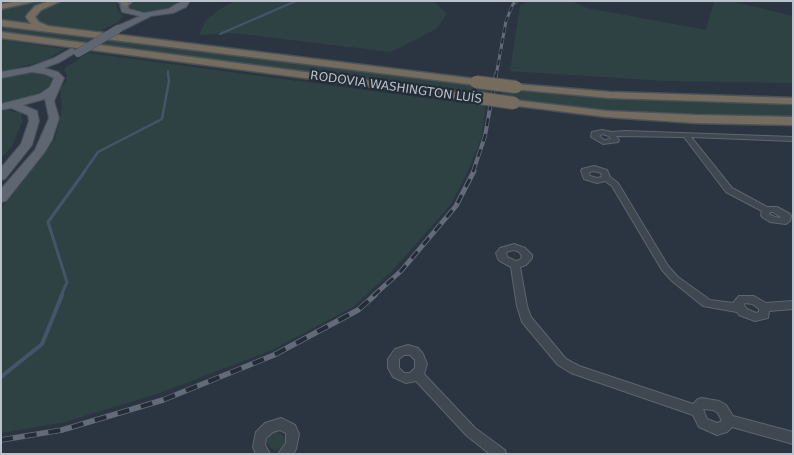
<!DOCTYPE html>
<meta charset="utf-8">
<style>
body{margin:0}
#map{position:relative;width:794px;height:455px;overflow:hidden;background:#2b3541;font-family:"DejaVu Sans",sans-serif}
canvas{display:block}
.frame{position:absolute;inset:0;border:2px solid #bcc2cb;pointer-events:none}
</style>
<div id="map">
<canvas width="794" height="455"></canvas>
<div class="frame"></div>
</div>
<script>
const g = document.querySelector('canvas').getContext('2d');
g.lineJoin = 'round';
function fill(path, color) { g.fillStyle = color; g.fill(path, 'evenodd'); }
const toPath = rows => new Path2D(rows.map(r => 'M' + r).join(''));
function strokePath(path, color, width, dash) { g.strokeStyle = color; g.lineWidth = width; g.lineCap = dash ? 'butt' : 'round'; g.setLineDash(dash || []); g.stroke(path); }
function drawText(font, color, halo, rows, align = 'center') {
  g.font = font + ' "DejaVu Sans",sans-serif'; g.lineWidth = 4.5; g.setLineDash([]); g.textBaseline = 'middle'; g.strokeStyle = halo; g.fillStyle = color; for (const [text, x, y, turn = 0] of rows) {
    g.save(); g.translate(x, y); g.rotate((+turn || 0) * Math.PI / 180); g.textAlign = isNaN(turn) ? turn : align; if (halo) g.strokeText(text, 0, 0); g.fillText(text, 0, 0); g.restore();
  }
}
const green = toPath([
 [42,1,55,1,28,18,33,25,1,21,1,8],
 [62,1,116,1,118,11,123,16,118,22,100,31,42,24,37,20,35,17,42,8],
 [131,1,183,1,172,10,143,13,128,10,127,5],
 [235,1,427,1,436,3,447,14,436,29,391,52,233,33,199,35,205,21,220,9],
 [527,1,571,1,587,8,706,30,714,1,730,1,793,16,793,83,665,81,510,71,520,6],
 [1,25,482,86,489,87,487,96,1,33],
 [1,40,8,41,65,49,44,61,1,72],
 [88,53,485,106,482,136,469,169,451,204,393,270,353,307,272,350,160,393,65,422,1,433,1,209,55,139,62,108,60,88,66,82,67,76,64,69],
 [30,71,41,72,54,78,54,83,43,94,1,105,1,76],
 [503,89,600,96,793,103,793,119,618,113,502,100],
 [6,110,21,113,22,122,12,146,1,158,1,111],
 '267 441a9 9 0 1 1 18 0a9 9 0 1 1-18 0Z'
]);
const streamFar3 = toPath([
 [220,34,296,1],
 [168,71,168,76]
]);
const streamFar2 = toPath([
 [84,172,98,152,162,119,169,81,168,74]
]);
const streamFar1 = toPath([
 [61,296,67,282,48,222,85,171]
]);
const stream = toPath([
 [1,377,42,344,62,295]
]);
const minor = toPath([
 [602,130,612,132,625,131,793,137,793,141,691,137,732,188,767,207,777,207,790,214,791,216,790,221,786,224,770,222,762,217,761,215,762,211,726,192,684,137,616,136,619,140,618,142,603,144,591,137,592,132,602,130],
 [602,134,609,136,611,139,604,140,599,136,602,134],
 [770,212,773,212,782,218,775,217,769,214,770,212],
 [594,166,607,170,610,177,618,183,668,266,678,277,710,300,733,303,739,296,754,296,766,303,793,301,793,309,769,311,768,318,755,321,739,315,737,312,703,306,672,281,662,270,612,186,605,181,597,183,584,179,581,171,582,169,594,166],
 [594,171,601,173,602,177,597,178,590,176,589,172,594,171],
 [745,303,752,304,755,306,759,309,759,312,756,313,747,309,744,305,745,303],
 [514,244,525,248,532,255,532,258,526,265,520,267,527,306,531,317,566,359,579,366,693,404,698,399,702,398,719,401,726,405,733,416,793,432,793,444,732,427,727,432,717,435,699,427,693,415,571,373,558,365,522,322,517,306,511,267,500,261,498,259,496,253,500,248,514,244],
 [514,250,519,252,522,256,520,260,516,261,507,257,506,252,514,250],
 [703,409,713,410,718,413,722,421,717,423,707,419,703,409],
 [408,345,418,348,423,354,427,364,424,374,475,428,505,450,506,454,490,454,467,436,416,381,406,383,393,377,388,368,388,359,395,349,408,345],
 [404,355,410,355,415,360,415,368,410,373,404,373,399,368,399,359,404,355],
 [281,418,295,425,299,434,296,449,293,454,278,454,286,443,286,433,280,430,273,432,266,438,265,445,270,454,256,454,253,447,256,432,265,423,281,418]
]);
const primary = toPath([
 [124,1,133,1,128,6,129,9,144,13,168,9,182,1,190,1,186,7,173,13,151,16,121,31,115,31,115,27,140,16,122,12,120,5,124,1],
 [72,48,76,51,75,53,60,62,44,68,58,72,64,78,54,101,59,118,52,140,44,153,6,201,1,202,1,189,35,150,49,118,45,99,23,105,37,111,39,121,32,145,5,179,1,180,1,168,21,144,29,121,28,115,11,108,1,110,1,104,40,94,50,87,54,78,45,74,32,72,1,78,1,72,30,67,54,58,72,48]
]);
const motorway = toPath([
 [19,1,37,1,1,9,1,4,19,1],
 [49,1,61,1,41,10,35,17,39,22,48,26,476,79,481,82,476,85,1,26,1,20,31,24,26,17,27,15,35,6,49,1],
 [117,1,126,1,129,4,125,6,117,1],
 [1,32,472,94,477,97,472,100,1,38,1,32],
 [516,84,610,92,793,98,793,104,610,98,512,89,511,87,516,84],
 [514,100,607,111,696,115,793,117,793,125,696,123,607,117,510,105,508,103,510,101,514,100]
]);
const railFar3 = toPath([
 [496,76,506,21,513,4,517,1]
]);
const railFar2 = toPath([
 [473,172,485,136,496,74]
]);
const railFar1 = toPath([
 [373,296,401,271,456,206,474,171]
]);
const rail = toPath([
 [1,440,62,430,163,400,274,355,358,310,375,295]
]);
const primaryBridge = toPath([
 [78,53,118,29]
]);
const motorwayBridge = toPath([
 [476,82,516,87],
 [472,97,514,103]
]);
const farStreetnames = [
 ["RODOVIA WASHINGTON LUÍS",396,88,8]
];
fill(green, '#2e4243');
strokePath(streamFar3, '#455569', 2);
strokePath(streamFar2, '#455569', 2.5);
strokePath(streamFar1, '#455569', 3);
strokePath(stream, '#455569', 4);
strokePath(minor, '#5d656e', 2);
strokePath(primary, '#49505a', 2);
strokePath(motorway, '#4a525b', 3);
fill(minor, '#3f4751');
fill(primary, '#5d6671');
fill(motorway, '#766c5d');
strokePath(railFar3, '#626b77', 3);
strokePath(railFar2, '#626b77', 4);
strokePath(railFar1, '#626b77', 5);
strokePath(rail, '#626b77', 5.5);
strokePath(railFar3, '#242c37', 2, [5.5]);
strokePath(railFar2, '#242c37', 2.5, [8]);
strokePath(railFar1, '#242c37', 3, [9]);
strokePath(rail, '#242c37', 4, [12]);
strokePath(primaryBridge, '#49505a', 9, []);
strokePath(motorwayBridge, '#4a525b', 14, []);
strokePath(primaryBridge, '#5d6671', 8);
strokePath(motorwayBridge, '#766c5d', 12);
drawText('12px', '#bcc2cb', '#242c37', farStreetnames);
</script>
